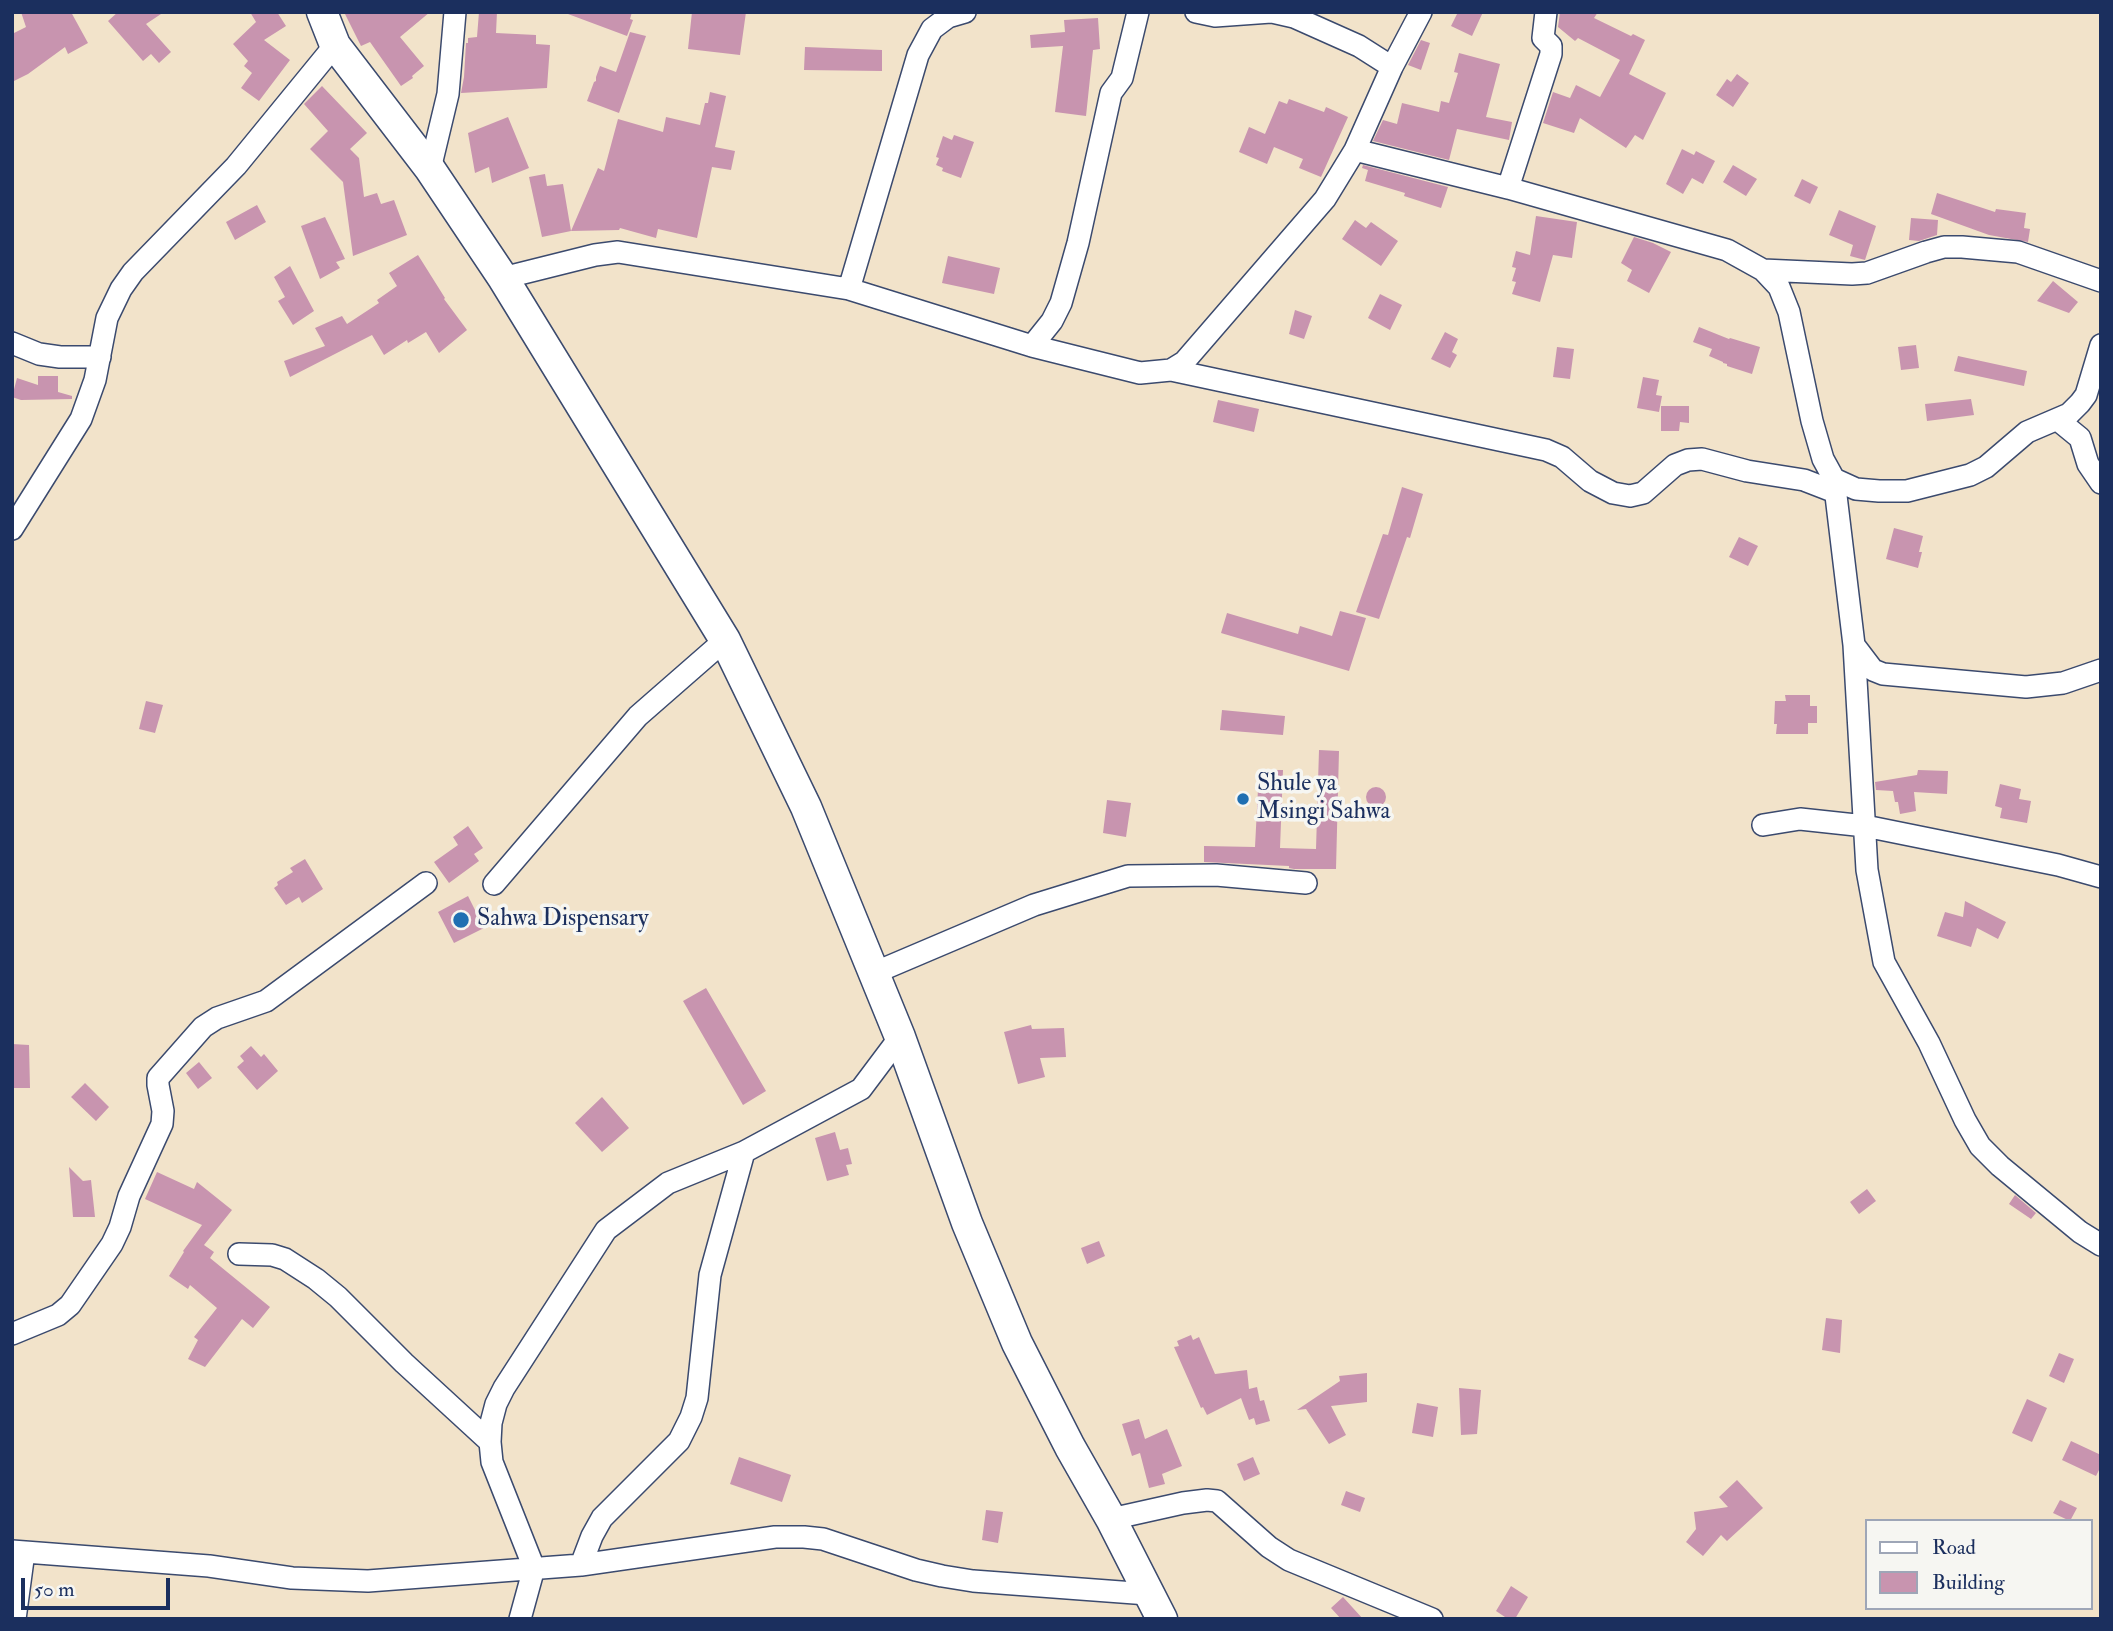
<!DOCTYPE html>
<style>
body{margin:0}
#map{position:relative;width:2113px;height:1631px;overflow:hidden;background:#f2e3ca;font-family:"IM FELL Double Pica",serif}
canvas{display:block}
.frame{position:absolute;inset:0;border:14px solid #1b2f5e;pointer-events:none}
.legend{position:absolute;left:1865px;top:1519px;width:228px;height:91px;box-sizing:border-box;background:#f6f6f2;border:2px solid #9ea6b7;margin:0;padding:9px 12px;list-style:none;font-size:21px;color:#1b2f5e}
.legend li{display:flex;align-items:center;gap:14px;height:35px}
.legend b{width:35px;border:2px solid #9ea6b7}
.scale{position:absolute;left:21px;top:1578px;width:149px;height:32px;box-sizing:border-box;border:4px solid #1b2f5e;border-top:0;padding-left:9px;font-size:21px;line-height:24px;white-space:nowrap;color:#1b2f5e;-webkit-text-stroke:5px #f6f6f2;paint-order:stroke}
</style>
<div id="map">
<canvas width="2113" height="1631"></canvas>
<div class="frame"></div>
<ul class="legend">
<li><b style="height:9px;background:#fff"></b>Road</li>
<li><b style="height:19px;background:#c894af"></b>Building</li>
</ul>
<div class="scale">50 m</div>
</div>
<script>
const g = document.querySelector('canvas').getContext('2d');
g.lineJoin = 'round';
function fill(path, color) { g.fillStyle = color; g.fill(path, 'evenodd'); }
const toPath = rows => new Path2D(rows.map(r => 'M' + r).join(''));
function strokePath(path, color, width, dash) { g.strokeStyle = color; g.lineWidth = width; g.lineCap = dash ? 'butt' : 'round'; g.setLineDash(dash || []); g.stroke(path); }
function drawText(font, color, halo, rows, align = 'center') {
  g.font = font + ' "IM FELL Double Pica",serif'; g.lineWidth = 7; g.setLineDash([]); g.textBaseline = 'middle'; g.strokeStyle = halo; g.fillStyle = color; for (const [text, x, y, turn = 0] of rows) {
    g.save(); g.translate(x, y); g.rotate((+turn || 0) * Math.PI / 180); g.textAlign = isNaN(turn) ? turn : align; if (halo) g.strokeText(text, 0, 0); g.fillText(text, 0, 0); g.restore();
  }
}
const building = toPath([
 [21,12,71,12,88,43,68,54,65,47,28,74,12,82,12,34,26,27],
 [118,12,164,12,146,24,171,52,159,63,151,54,143,61,108,21],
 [250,12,277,12,286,26,264,40,290,60,259,101,241,88,252,73,244,66,248,61,233,44,256,22],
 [344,12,430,12,400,37,424,66,412,76,413,78,401,86,370,42,361,46],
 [479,12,497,12,496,33,536,35,536,44,550,45,547,88,461,93,464,77,466,43,468,43,468,38,477,37],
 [568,12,632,12,630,19,633,20,627,36,568,14],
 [692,12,746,12,740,55,688,49],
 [1458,12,1483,12,1472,36,1451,26],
 [1560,12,1598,12,1594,18,1631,36,1633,34,1645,40,1629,74,1666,93,1643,140,1635,135,1626,148,1580,118,1574,133,1543,123,1553,92,1570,98,1576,85,1600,97,1620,60,1578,38,1575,41,1558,27],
 [1098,18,1100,49,1093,50,1086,116,1055,112,1063,46,1031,48,1030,35,1065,32,1064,20],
 [630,32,646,36,619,113,587,101,594,82,596,81,596,77,600,66,616,72],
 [1421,40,1430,43,1421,70,1408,65],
 [805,47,882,50,882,71,804,70],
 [1459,53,1500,64,1486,117,1512,122,1509,140,1457,129,1449,160,1373,141,1383,120,1397,124,1402,103,1439,112,1441,101,1449,103,1458,73,1454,72],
 [1737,74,1749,83,1733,107,1716,95,1727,79,1731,82],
 [322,86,367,133,350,149,359,158,364,197,377,193,381,204,394,200,407,235,353,256,343,182,310,149,328,131,304,104],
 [710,92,726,96,715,147,735,151,731,170,712,167,697,238,658,229,656,238,620,228,619,230,571,231,598,168,604,171,618,119,663,132,666,117,700,125,705,103,708,103],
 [1289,99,1324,112,1326,107,1348,117,1321,177,1299,168,1303,159,1274,147,1267,164,1239,152,1249,127,1265,134,1279,101,1287,104],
 [508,117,529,168,492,183,489,167,475,173,468,133],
 [954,135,974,142,961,178,942,171,943,168,936,165,939,158,936,157,943,136,952,140],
 [1682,149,1694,155,1696,151,1715,161,1703,184,1692,178,1683,194,1666,184],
 [1363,165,1448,187,1441,208,1404,196,1405,193,1365,181,1368,170,1362,168],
 [1733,165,1757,179,1746,196,1723,182],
 [545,174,547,186,563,184,571,231,542,237,529,177],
 [1802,179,1818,187,1810,204,1794,196],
 [1937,193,1995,212,1996,209,2026,213,2024,228,2030,229,2028,242,1989,235,1931,214],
 [257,205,266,222,235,240,226,222],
 [1839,210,1876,226,1865,260,1850,256,1853,245,1829,235],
 [1536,216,1577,222,1572,258,1553,255,1540,302,1512,294,1516,282,1512,281,1516,268,1512,267,1516,251,1530,255],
 [325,217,345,259,336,262,340,268,320,279,301,226],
 [1911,218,1938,220,1937,235,1919,241,1909,240],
 [1355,220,1366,228,1371,222,1398,241,1381,266,1342,239],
 [1634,237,1653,243,1671,252,1649,293,1627,281,1632,270,1621,263],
 [418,255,445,298,444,299,467,330,439,353,426,332,408,343,407,340,384,355,372,335,290,377,284,361,325,346,315,328,342,316,347,324,379,303,377,300,397,286,389,273],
 [948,256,1000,268,994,294,942,283],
 [290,266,314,311,293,325,278,301,285,297,274,277],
 [2053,281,2078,302,2069,313,2037,301],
 [1380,294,1402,305,1390,330,1368,318],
 [1295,310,1312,316,1304,339,1289,334],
 [1699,327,1729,339,1730,338,1760,347,1752,374,1727,366,1727,364,1723,363,1723,362,1709,356,1712,349,1693,342],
 [1445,332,1458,339,1452,352,1457,355,1450,368,1431,359],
 [1916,345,1919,368,1901,370,1898,347],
 [1557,347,1574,349,1570,379,1553,377],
 [1958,356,2027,371,2024,386,1954,371],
 [38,376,58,376,58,392,72,396,72,399,21,400,12,397,17,378,38,385],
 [1643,377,1659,380,1656,395,1662,396,1659,412,1637,408],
 [1971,399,1974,415,1927,421,1925,404],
 [1218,400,1259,409,1254,432,1213,422],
 [1661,406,1689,406,1689,423,1680,422,1679,431,1661,431],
 [1402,487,1423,494,1410,538,1407,537,1379,619,1356,612,1383,534,1388,535],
 [1894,528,1923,536,1919,552,1922,552,1918,568,1886,559],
 [1739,537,1758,546,1748,566,1729,557],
 [1340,611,1366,618,1349,671,1221,633,1227,613,1298,634,1300,626,1332,636],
 [1785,695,1810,695,1810,706,1817,706,1817,723,1808,723,1808,734,1776,734,1777,724,1774,724,1775,701,1786,701],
 [146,701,163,705,155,733,139,729],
 [1222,710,1285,716,1283,735,1220,730],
 [1319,750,1339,751,1336,869,1294,869,1289,868,1289,866,1204,862,1204,846,1255,847,1259,770,1283,770,1280,848,1316,849],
 [1918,770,1948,771,1947,794,1914,792,1916,811,1900,814,1898,802,1895,802,1893,791,1876,790,1875,782,1917,775],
 [2000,784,2021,789,2019,799,2031,801,2027,823,2000,818,2002,808,1995,806],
 '1366 797a10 10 0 1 1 20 0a10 10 0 1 1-20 0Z',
 [1107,800,1131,803,1126,837,1103,833],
 [468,826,483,848,474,854,479,861,449,883,434,862,458,845,453,837],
 [305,859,323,889,302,903,299,897,286,905,274,888,278,885,277,882,293,872,290,868],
 [468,896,484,928,454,943,438,912],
 [1965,901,2006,922,1998,939,1977,928,1971,947,1937,936,1945,912,1963,917],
 [706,988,766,1091,743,1105,683,1001],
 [1031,1025,1032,1029,1064,1028,1066,1057,1040,1058,1045,1077,1018,1084,1004,1032],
 [12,1044,29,1045,30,1088,12,1088],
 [251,1046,261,1057,264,1054,278,1071,257,1090,237,1067,244,1061,240,1056],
 [199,1062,212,1078,198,1089,186,1073],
 [85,1083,109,1107,96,1121,71,1097],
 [602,1097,629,1128,602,1152,575,1123],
 [835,1132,840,1150,848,1148,852,1164,846,1165,849,1175,827,1181,815,1138],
 [69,1167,83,1181,91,1180,95,1217,73,1217],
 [157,1172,194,1189,197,1182,232,1210,204,1245,214,1252,210,1258,270,1307,253,1328,242,1319,205,1367,188,1359,198,1340,194,1337,217,1308,190,1285,188,1289,169,1276,184,1252,183,1251,202,1225,145,1199],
 [1867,1189,1876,1201,1859,1214,1850,1202],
 [2015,1195,2036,1213,2031,1219,2009,1204],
 [1099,1241,1105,1256,1087,1264,1081,1248],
 [1826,1318,1842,1320,1840,1353,1822,1350],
 [1191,1335,1193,1340,1199,1337,1215,1374,1247,1370,1249,1389,1257,1387,1260,1401,1264,1400,1270,1421,1256,1425,1254,1418,1249,1420,1241,1398,1207,1415,1203,1407,1201,1408,1174,1347,1179,1346,1177,1341],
 [2059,1353,2074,1359,2064,1383,2049,1376],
 [1367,1373,1367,1402,1331,1406,1346,1435,1329,1444,1306,1409,1297,1410,1340,1381,1339,1376],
 [1459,1388,1481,1390,1477,1434,1461,1435],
 [2027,1399,2047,1408,2032,1442,2012,1433],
 [1417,1403,1438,1407,1433,1437,1412,1433],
 [1139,1419,1145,1439,1167,1429,1182,1466,1162,1474,1165,1484,1149,1488,1140,1453,1132,1456,1122,1424],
 [2071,1441,2101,1455,2101,1466,2096,1476,2062,1460],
 [739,1457,791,1475,782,1502,730,1484],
 [1253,1457,1260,1474,1244,1481,1237,1464],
 [1737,1480,1763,1508,1727,1541,1721,1535,1703,1556,1686,1542,1696,1529,1694,1512,1728,1507,1719,1497],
 [1346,1491,1365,1498,1360,1512,1341,1505],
 [2060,1500,2077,1508,2070,1521,2053,1513],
 [986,1510,1003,1512,998,1543,982,1540],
 [1511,1586,1528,1597,1515,1619,1508,1619,1496,1611],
 [1343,1597,1363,1619,1341,1619,1331,1608]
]);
const street = toPath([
 [1196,12,1215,16,1271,12],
 [1272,12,1294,17,1359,46,1392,67],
 [1355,150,1508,188,1727,250,1763,270,1779,287,1789,312,1812,421,1823,459,1834,479,1856,489,1879,491,1907,491,1970,475,1986,467,2027,432,2069,414,2080,403,2086,395,2101,345],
 [430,169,448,94,455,12],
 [1508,188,1551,54,1551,46,1543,38,1546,12],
 [1763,270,1852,274,1867,273,1926,252,1944,247,1962,247,2018,252,2101,281],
 [503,278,595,255,618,252,849,289,1032,346,1140,373,1171,370,1184,362,1325,199,1355,150,1392,67,1421,12],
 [849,289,918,55,932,29,948,17,965,12],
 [12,343,39,354,60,357,100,357],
 [1032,346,1052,321,1061,303,1078,243,1111,93,1122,78,1138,12],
 [1171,370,1546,450,1562,457,1590,481,1613,493,1630,496,1643,493,1675,465,1688,460,1702,459,1747,471,1804,480,1835,492],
 [2058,420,2080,438,2088,464,2101,483],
 [1834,479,1854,645,1867,870,1884,962,1929,1043,1965,1120,1980,1146,2000,1166,2080,1232,2101,1245],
 [12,529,81,419,95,380,107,318,121,289,133,272,236,166,335,45],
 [1854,645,1873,670,1883,674,2026,687,2063,683,2101,670],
 [1763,825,1800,819,1865,826,2058,865,2101,877],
 [494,884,638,716,725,640],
 [874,973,1034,905,1128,876,1216,875,1306,883],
 [239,1254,272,1255,285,1259,316,1279,338,1297,404,1363,490,1442],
 [12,1334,58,1315,70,1305,112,1244,120,1227,129,1196,162,1124,163,1111,158,1085,158,1078,203,1027,217,1018,266,1001,426,883],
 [1111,1519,1183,1503,1207,1500,1217,1501,1269,1547,1289,1560,1432,1619],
 [12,1551,209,1566,292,1578,368,1581,581,1565,775,1537,804,1537,823,1539,916,1570,942,1576,973,1581,1148,1594],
 [581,1565,592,1536,602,1518,679,1441,691,1417,697,1398,710,1275,744,1152],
 [15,1619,24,1552],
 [520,1619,534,1568,492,1462,490,1442,491,1423,496,1404,504,1388,606,1230,668,1183,744,1152,861,1089,900,1037]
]);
const secondary = toPath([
 [322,12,335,45,430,169,503,278,725,640,806,807,900,1037,967,1223,1017,1343,1070,1447,1111,1519,1162,1619]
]);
const markers = [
 [1243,799,7,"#1f6fb2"],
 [461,920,9,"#1f6fb2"]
];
const poiNames = [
 ["Shule ya",1257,785],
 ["Msingi Sahwa",1257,813],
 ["Sahwa Dispensary",477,920]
];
fill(building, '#c894af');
strokePath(street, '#3b4a6e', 24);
strokePath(secondary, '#3b4a6e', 33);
strokePath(street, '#fff', 21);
strokePath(secondary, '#fff', 30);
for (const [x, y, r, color] of markers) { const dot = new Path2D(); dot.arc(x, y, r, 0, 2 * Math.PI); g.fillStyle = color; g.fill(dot); strokePath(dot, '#f6f6f2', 2.5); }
drawText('24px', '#1b2f5e', '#f6f6f2', poiNames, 'left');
</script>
